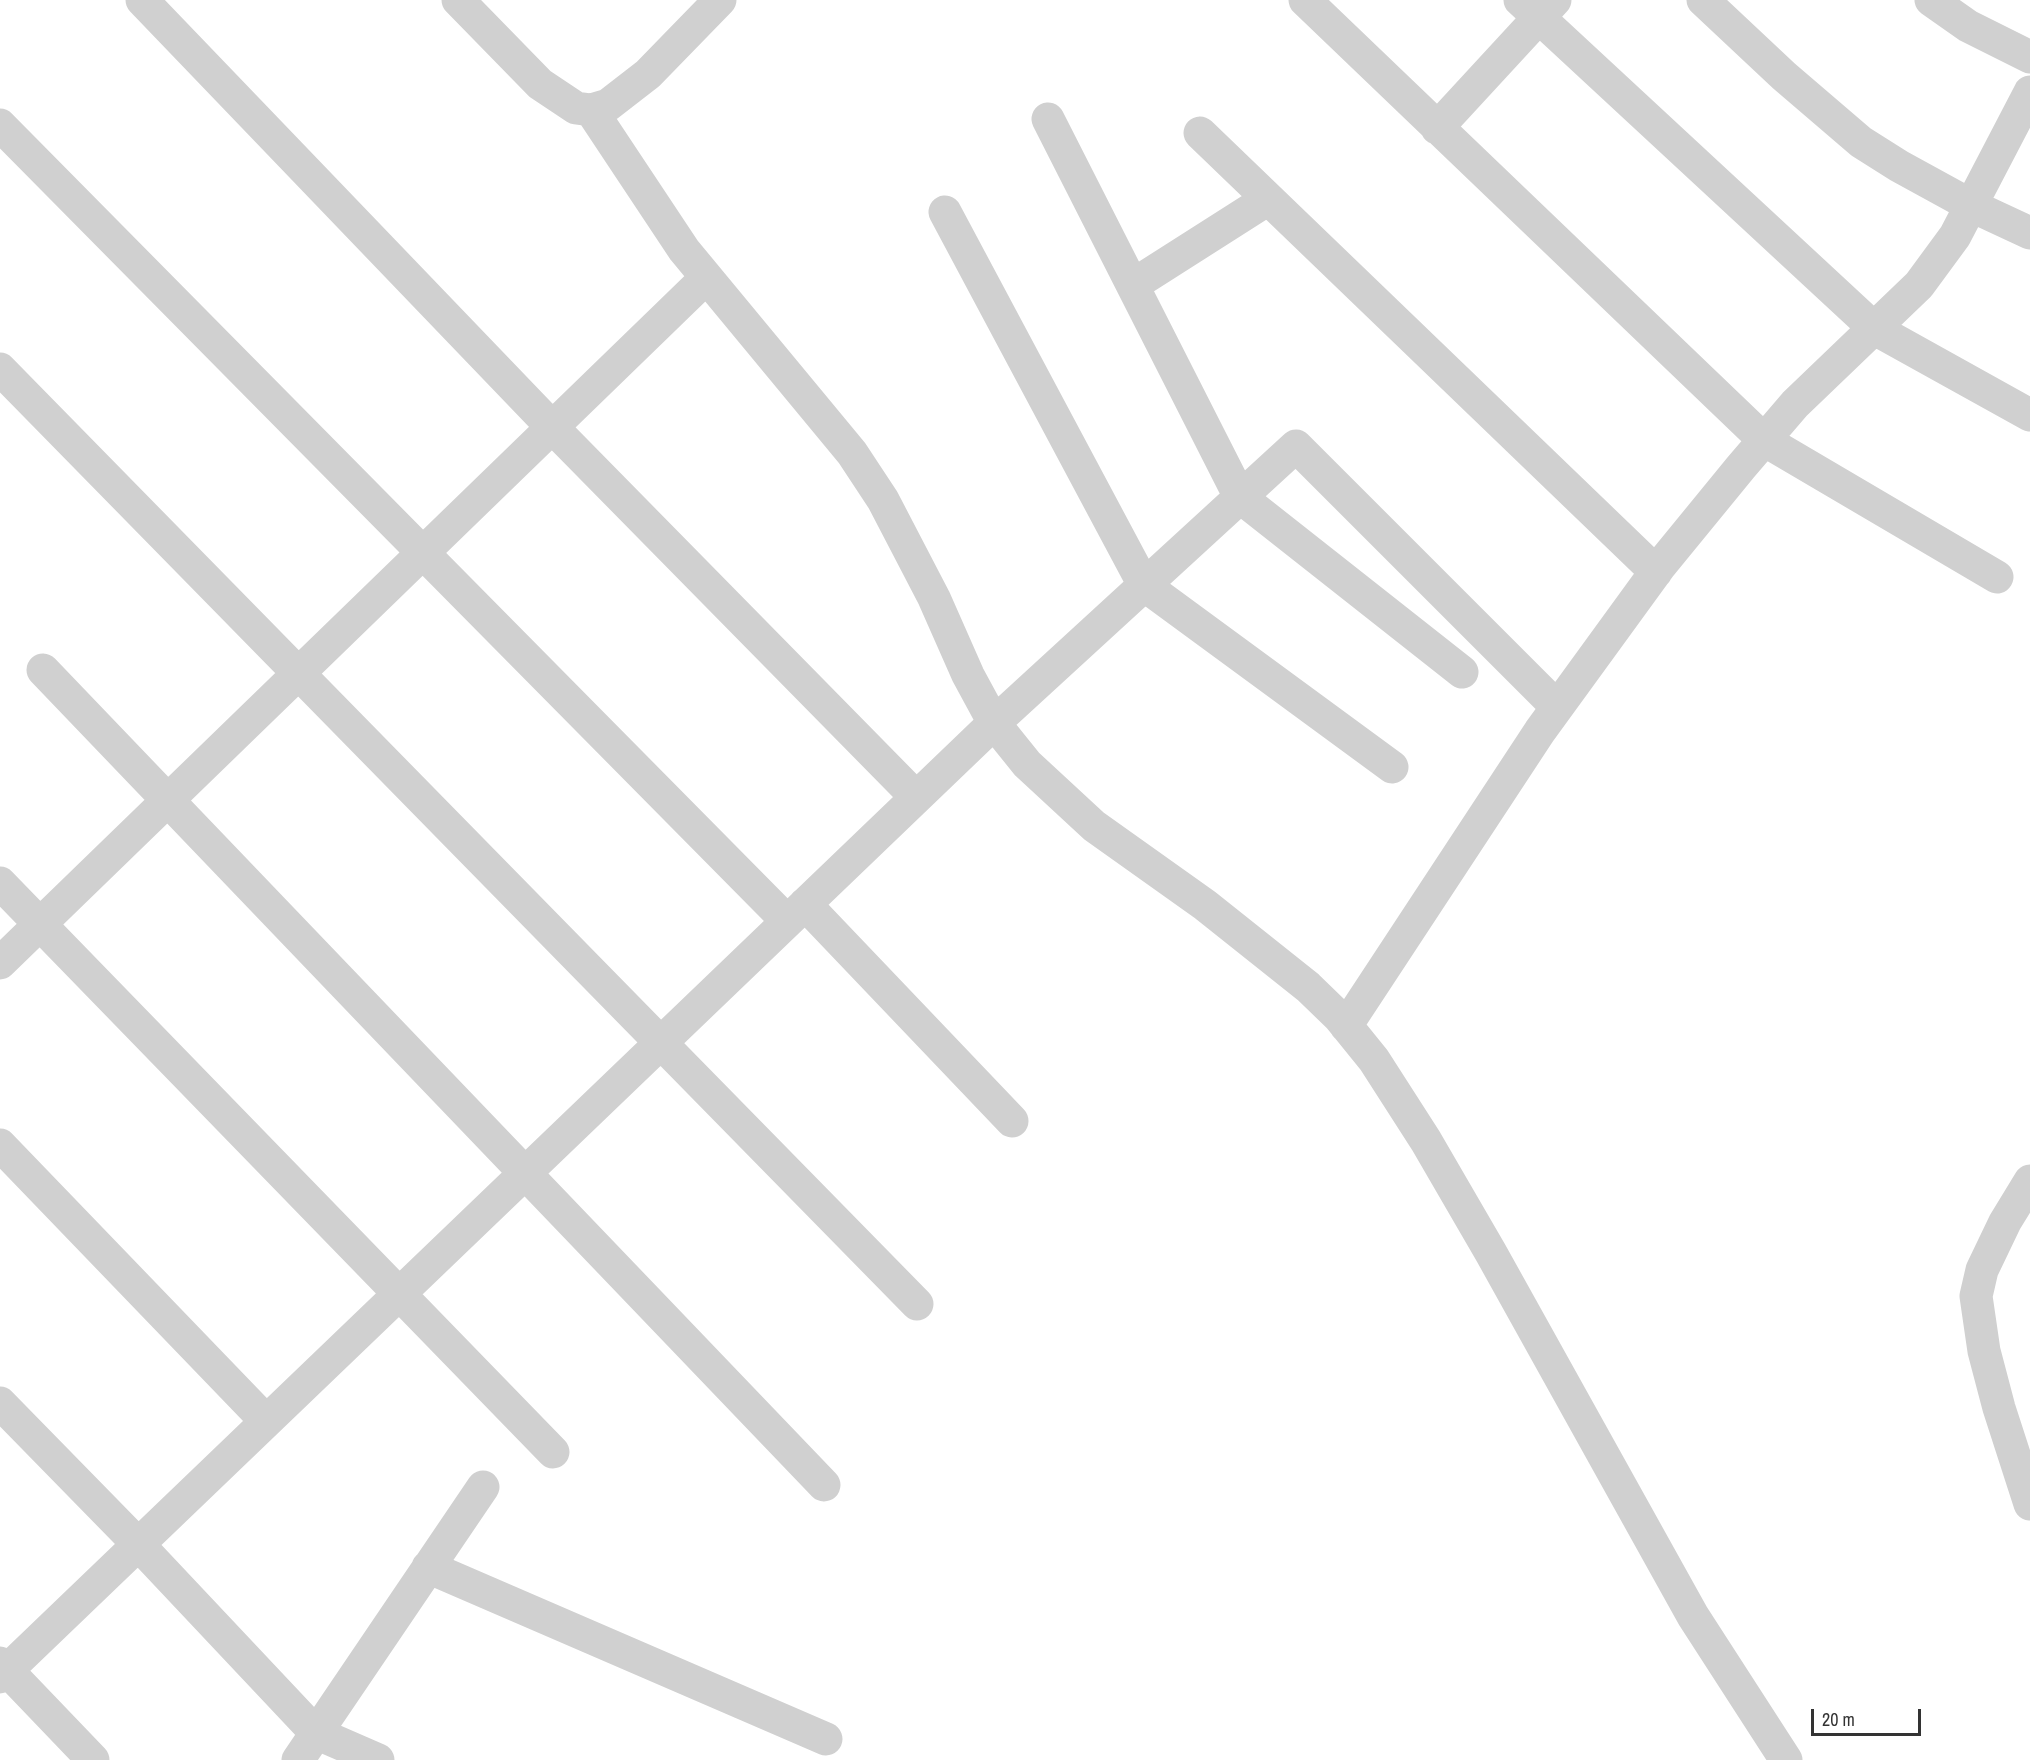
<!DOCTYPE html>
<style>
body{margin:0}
#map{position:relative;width:2030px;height:1760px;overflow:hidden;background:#fff;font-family:"Archivo Narrow",sans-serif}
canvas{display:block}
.scale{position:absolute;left:1811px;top:1709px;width:110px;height:27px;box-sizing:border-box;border:3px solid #333;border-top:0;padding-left:8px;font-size:18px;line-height:21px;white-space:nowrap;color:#333;-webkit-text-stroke:4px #fff;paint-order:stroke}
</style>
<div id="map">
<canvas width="2030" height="1760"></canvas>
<div class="scale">20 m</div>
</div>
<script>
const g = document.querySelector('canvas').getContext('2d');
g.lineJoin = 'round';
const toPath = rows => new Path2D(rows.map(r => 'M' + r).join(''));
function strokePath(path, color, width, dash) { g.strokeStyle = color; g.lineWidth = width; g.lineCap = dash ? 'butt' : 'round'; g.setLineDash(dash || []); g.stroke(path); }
const minor = toPath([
 [142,0,553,428,916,797],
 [458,0,540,84,576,108,591,110,608,105,648,74,720,0],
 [1305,0,1764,440,1997,577],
 [1520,0,1875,329,2030,415],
 [1703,0,1784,76,1861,142,1899,166,1972,206,2030,233],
 [1931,0,1968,26,2030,57],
 [591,110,684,250,852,453,883,500,934,598,968,675,994,723,1027,764,1094,826,1205,905,1308,987,1340,1018,1374,1060,1426,1141,1491,1253,1693,1616,1786,1760],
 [1048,119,1240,497,1462,672],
 [0,125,787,921],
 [1437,128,1555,0],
 [1200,133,1656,572],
 [945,212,1144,585,1392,767],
 [1133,285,1268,199],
 [0,369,917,1304],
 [43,670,824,1485],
 [0,883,553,1452],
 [805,904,1012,1121],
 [0,963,706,278],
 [1346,1026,1540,731,1660,566,1741,467,1795,404,1919,285,1955,236,2030,92],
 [0,1145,266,1421],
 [2030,1181,2005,1222,1982,1270,1976,1296,1984,1351,1999,1408,2030,1504],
 [0,1403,138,1544,316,1733,378,1760],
 [428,1567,826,1739],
 [0,1663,93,1760],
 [0,1677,994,723,1296,446,1557,707],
 [298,1760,483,1487]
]);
strokePath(minor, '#d0d0d0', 33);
</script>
